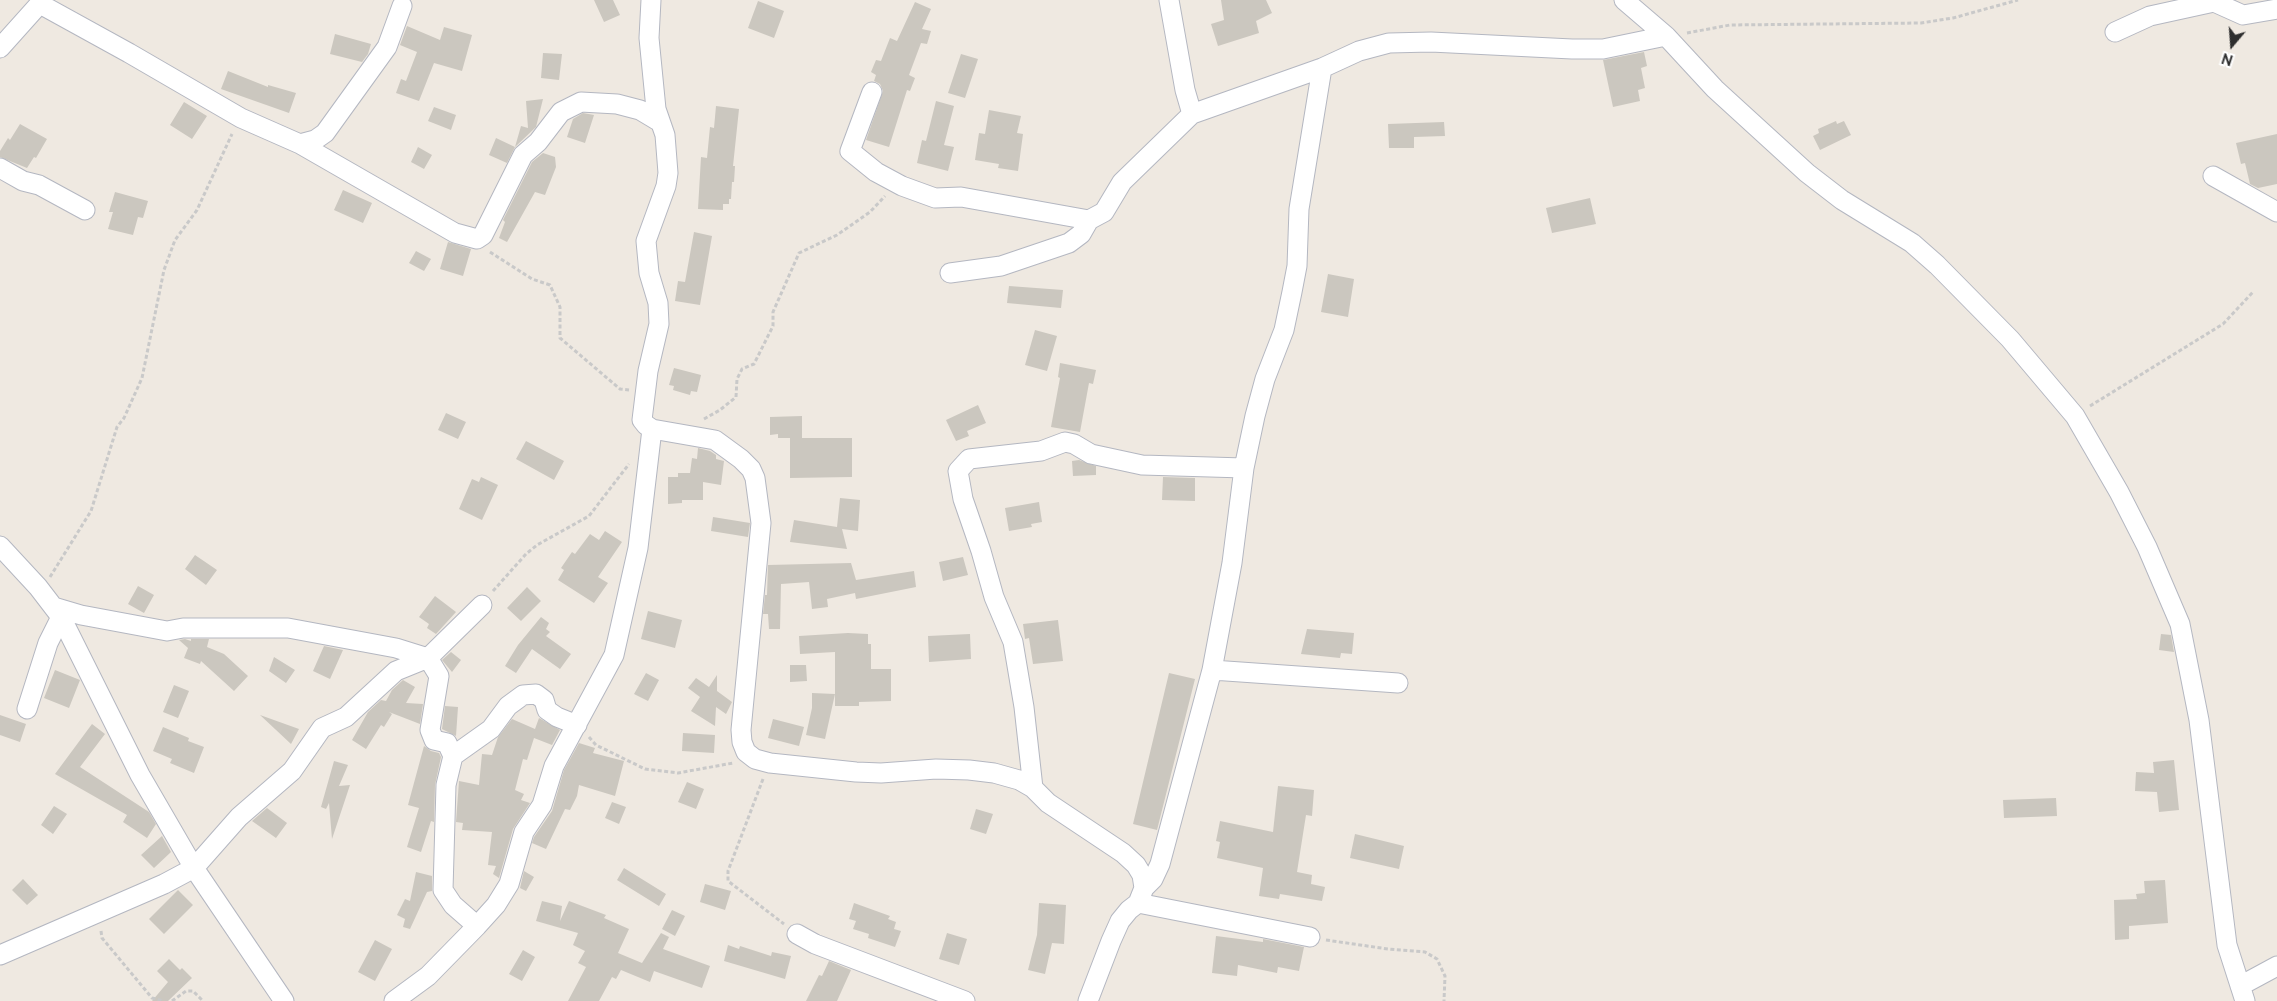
<!DOCTYPE html>
<style>
body{margin:0}
#map{position:relative;width:2277px;height:1001px;overflow:hidden;background:#efe9e1;font-family:Raleway,sans-serif}
canvas{display:block}
.north{position:absolute;left:2207px;top:20px;width:50px;height:50px;-webkit-text-stroke:4px #fff;paint-order:stroke;rotate:198deg;font-size:14px;font-weight:700;line-height:20px;text-align:center;color:#2e2e2e}
.north::after{content:'';display:block;margin:auto;width:18px;height:22px;background:#2e2e2e;clip-path:polygon(50% 0,100% 100%,50% 72%,0 100%)}
</style>
<div id="map">
<canvas width="2277" height="1001"></canvas>
<div class="north">N</div>
</div>
<script>
const g = document.querySelector('canvas').getContext('2d');
g.lineJoin = 'round';
function fill(path, color) { g.fillStyle = color; g.fill(path, 'evenodd'); }
const toPath = rows => new Path2D(rows.map(r => 'M' + r).join(''));
function strokePath(path, color, width, dash) { g.strokeStyle = color; g.lineWidth = width; g.lineCap = dash ? 'butt' : 'round'; g.setLineDash(dash || []); g.stroke(path); }
const building = toPath([
 [594,0,613,0,620,15,604,22],
 [1221,0,1266,0,1272,13,1256,21,1259,33,1218,46,1211,24,1224,20],
 [758,1,784,11,774,38,748,28],
 [915,2,931,9,922,29,931,31,927,44,921,43,909,75,915,78,910,91,907,90,889,147,866,140,883,91,880,84,874,81,876,75,871,72,876,60,881,61,890,38,897,41],
 [407,26,440,40,444,27,472,35,462,71,434,63,419,101,396,93,401,79,406,81,417,52,400,45],
 [335,34,371,44,368,54,362,62,330,54],
 [1644,52,1647,66,1641,68,1645,88,1638,90,1640,101,1613,107,1603,60],
 [543,53,562,54,559,80,541,78],
 [961,54,978,59,965,98,948,93],
 [228,71,268,87,268,85,296,93,289,113,221,89],
 [543,99,536,127,515,147,507,163,489,155,496,138,515,147,521,126,528,128,526,101],
 [936,101,954,106,944,145,954,147,948,171,917,163,922,140,926,141],
 [184,102,207,116,192,139,170,125],
 [716,106,739,109,733,166,735,166,734,182,732,182,731,199,729,199,729,204,723,204,723,210,698,209,701,157,707,158,710,127,714,128],
 [434,107,456,115,451,130,428,121],
 [989,110,1021,116,1017,133,1023,134,1018,171,998,168,999,164,975,160,979,133,985,134],
 [583,113,594,115,585,143,567,137,573,119],
 [1836,121,1837,124,1844,121,1851,135,1820,150,1813,136,1819,133,1818,129],
 [1444,122,1445,136,1414,137,1414,148,1389,148,1388,124],
 [20,124,47,139,36,158,34,157,27,168,0,157,0,151,8,138,10,140],
 [2277,134,2277,184,2258,188,2250,184,2245,163,2241,164,2236,143],
 [418,147,432,155,424,169,411,162],
 [543,153,555,157,556,167,545,195,535,192,507,242,499,238,505,222,503,220,532,162],
 [343,190,372,203,363,223,334,210],
 [115,192,148,201,143,218,138,217,133,235,108,229,113,212,109,212],
 [1590,198,1596,224,1552,233,1546,208],
 [694,232,712,236,700,305,675,301,678,281,685,282],
 [448,242,471,249,463,276,440,269],
 [416,251,431,259,424,271,409,263],
 [1328,274,1354,279,1348,317,1321,312],
 [1009,286,1063,290,1061,308,1007,303],
 [1035,330,1057,336,1047,371,1025,365],
 [1060,363,1096,370,1093,384,1089,383,1080,432,1051,427,1060,378,1058,377],
 [674,368,701,375,697,392,691,391,690,395,673,390,674,386,669,385],
 [978,405,986,423,967,431,969,436,956,441,946,420],
 [446,413,466,422,458,439,438,430],
 [802,416,802,438,778,438,778,434,770,435,770,417],
 [790,438,852,438,852,477,790,478],
 [526,441,564,461,554,480,516,459],
 [698,448,710,451,716,455,716,459,724,461,721,485,703,482,703,500,682,500,682,503,668,504,668,477,678,477,678,473,690,473,692,458,697,459],
 [1079,460,1096,466,1096,475,1073,476,1072,461],
 [481,477,498,485,482,520,459,509,472,479,479,482],
 [1163,477,1195,478,1195,501,1162,500],
 [840,498,860,500,858,531,842,529,847,549,790,542,794,520,837,527],
 [1039,502,1042,522,1031,524,1032,527,1009,531,1005,508],
 [713,517,750,523,748,537,711,531],
 [605,531,622,542,598,577,608,583,594,603,558,580,564,570,561,568,572,552,575,554,590,534,599,540],
 [195,555,217,570,206,585,185,569],
 [963,557,968,575,943,581,939,562],
 [851,563,856,580,914,571,916,587,856,599,855,593,827,599,828,607,812,609,809,582,781,584,780,629,769,629,768,614,763,614,765,595,767,595,768,565],
 [138,586,154,595,144,613,128,604],
 [527,587,541,601,521,621,507,608],
 [435,596,456,612,436,634,427,628,429,624,419,617],
 [648,611,682,620,675,648,641,639],
 [541,617,549,623,546,629,550,632,546,636,571,654,560,669,532,649,516,673,505,666,518,645],
 [1058,620,1063,661,1033,664,1029,638,1025,639,1023,624],
 [1307,629,1354,633,1352,654,1341,653,1340,658,1301,654],
 [848,633,868,634,868,644,871,644,871,669,891,669,891,701,859,702,859,706,835,706,835,652,800,654,799,636],
 [970,634,971,659,929,662,928,636],
 [2161,634,2171,635,2174,652,2159,650],
 [185,639,191,641,191,639,209,639,207,647,224,654,248,676,234,691,201,661,200,664,184,658,188,648,179,640],
 [324,646,343,650,330,679,313,671],
 [451,652,461,660,452,672,442,660],
 [274,657,295,670,286,683,269,671],
 [790,665,806,665,807,681,790,682],
 [55,670,80,680,69,708,44,698],
 [646,673,659,680,648,701,634,694],
 [1169,673,1195,679,1157,830,1133,824],
 [717,675,717,691,732,702,726,714,716,707,715,726,691,711,700,697,688,688,696,678,709,687],
 [403,680,415,687,406,703,423,704,420,724,389,712,392,714,384,727,381,725,366,749,352,740,368,712,381,700,386,701,392,690],
 [174,685,189,691,178,718,163,712],
 [812,693,835,694,825,739,806,735,812,708],
 [445,706,458,707,456,736,442,729],
 [0,715,26,724,20,742,0,735],
 [260,715,299,729,291,744],
 [539,718,560,730,552,745,534,738,527,760,523,759,515,790,524,794,521,800,530,803,513,829,499,878,493,874,496,866,488,865,492,832,462,830,463,823,456,822,459,781,479,785,482,754,492,755,498,737,512,719,535,729],
 [773,719,804,727,799,746,768,738],
 [92,724,105,734,80,767,149,812,156,824,147,838,123,822,127,815,55,774],
 [163,727,189,738,188,741,204,747,194,773,170,763,172,759,153,751],
 [683,733,715,735,714,753,682,751],
 [579,743,595,748,593,753,624,761,615,796,579,785,577,796,570,810,565,809,546,849,532,843,534,837,552,811,564,770],
 [424,746,431,751,439,753,441,757,435,785,434,822,431,821,421,852,407,847,419,808,408,805],
 [2174,760,2179,810,2159,812,2157,792,2135,791,2136,772,2154,773,2153,762],
 [334,761,348,765,339,786,350,785,332,839,329,803,326,809,321,807],
 [687,782,704,789,696,809,678,802],
 [1278,786,1314,790,1312,816,1306,815,1297,872,1312,875,1311,884,1325,887,1322,901,1280,894,1279,899,1259,896,1263,868,1217,858,1220,842,1216,841,1220,821,1273,832],
 [2056,798,2057,816,2004,818,2003,800],
 [612,802,626,807,619,824,605,818],
 [54,806,67,814,53,834,41,825],
 [267,808,287,823,276,838,252,821],
 [976,809,993,814,986,834,970,829],
 [1355,834,1404,846,1399,869,1350,858],
 [162,836,171,852,154,868,141,855],
 [624,868,666,894,659,906,617,880],
 [524,871,534,877,526,891,520,888],
 [416,872,432,876,432,891,427,892,410,929,403,927,405,919,397,915,405,899,410,901],
 [23,879,38,895,27,905,12,890],
 [2165,880,2168,923,2129,926,2129,939,2115,940,2114,900,2137,899,2136,894,2145,893,2144,881],
 [705,884,731,891,725,910,700,902],
 [178,890,193,905,164,934,149,919],
 [542,901,562,906,560,921,569,901,606,915,604,918,629,929,618,953,642,963,661,933,669,937,663,949,710,966,702,988,654,971,650,982,621,970,616,979,612,977,599,1001,568,1001,586,967,578,963,585,951,573,945,578,933,536,921],
 [854,903,890,916,888,919,896,922,894,929,901,931,895,947,868,938,869,934,853,929,856,921,849,919],
 [1039,903,1066,905,1064,944,1052,943,1045,974,1028,970,1037,935],
 [672,910,685,916,675,936,662,929],
 [947,933,967,939,959,965,939,959],
 [1216,936,1263,942,1263,939,1304,947,1299,971,1278,967,1277,973,1238,965,1237,976,1212,973],
 [375,940,392,949,375,981,358,972],
 [728,945,739,949,740,946,771,956,772,952,791,956,785,979,724,961],
 [523,950,535,957,522,981,509,974],
 [169,959,180,970,182,968,192,978,168,1001,152,1001,168,982,157,971],
 [829,961,851,970,837,1001,806,1001,819,975,822,976]
]);
const path = toPath([
 [1687,33,1730,25,1921,23,1953,18,2018,0],
 [490,252,532,279,550,285,560,307,560,338,620,389,629,390],
 [2090,406,2223,324,2253,292],
 [704,419,720,410,736,397,737,379,742,369,754,364,773,326,773,312,799,253,837,235,870,212,885,196],
 [50,577,91,511,117,427,124,418,142,378,164,270,175,240,197,210,232,134],
 [493,591,526,554,537,545,589,516,629,464],
 [589,737,596,745,645,769,678,773,733,763],
 [763,779,728,871,728,881,784,924],
 [101,931,102,938,152,998,164,1001],
 [1326,940,1388,949,1425,952,1437,959,1445,976,1444,1001],
 [172,1001,186,991,193,991,203,1001]
]);
const minor = toPath([
 [651,0,649,38,656,109,665,135,668,173,666,186,646,241,649,273,658,303,659,324,648,371,642,420,646,425,652,429,715,440,741,459,751,469,755,478,761,523,741,730,742,742,746,752,755,759,770,763,856,772,881,773,936,769,969,770,994,773,1019,780,1033,788,1048,803,1123,853,1136,865,1142,875,1144,888,1138,903,1129,910,1120,921,1111,941,1088,1001],
 [1169,0,1185,90,1192,114],
 [1624,0,1666,36,1715,89,1807,173,1842,200,1912,243,1937,265,2010,339,2075,416,2119,492,2147,547,2180,624,2199,720,2227,945,2245,1001],
 [40,4,129,53,241,118,300,144,455,233,477,239,483,235,523,155,538,142,561,112,581,102,617,104,640,110,660,122],
 [2115,32,2150,16,2214,2,2243,15,2277,9],
 [0,48,43,0],
 [872,92,850,151,876,172,902,186,935,198,961,197,1089,220,1104,212,1122,182,1192,114,1322,68,1359,51,1389,43,1431,42,1572,49,1603,49,1666,36],
 [300,144,315,140,325,133,387,47,402,6],
 [0,168,23,181,39,185,85,210],
 [2213,176,2277,212],
 [950,273,1001,266,1069,243,1081,234,1089,220],
 [0,546,38,587,61,617,140,775,194,868,284,1001],
 [54,607,81,615,167,631,183,628,288,628,396,648,428,658,439,676,430,730,434,740,447,743,453,756,446,785,443,890,453,905,477,926],
 [1212,670,1398,683],
 [27,709,48,643,61,617],
 [453,756,491,729,508,706,523,695,536,694,544,700,547,710,557,717,577,725],
 [1033,788,1024,707,1013,642,994,597,981,551,963,499,958,471,969,459,1041,451,1065,442,1074,444,1091,454,1142,465,1244,468],
 [1144,888,1153,879,1160,864,1212,670,1232,563,1244,468,1255,416,1265,379,1284,330,1292,292,1297,266,1299,209,1322,68],
 [1138,903,1310,937],
 [797,934,815,944,965,1001],
 [0,955,164,884,194,868,239,817,292,771,322,728,346,717,396,671,428,658,482,605],
 [2240,986,2277,966],
 [394,1001,428,976,477,926,496,905,509,884,524,832,542,805,554,766,614,655,638,548,652,429]
]);
fill(building, '#cbc7bf');
strokePath(minor, '#b4b7c1', 21);
strokePath(path, '#c9c9c9', 3, [4, 2.5]);
strokePath(minor, '#fff', 19);
</script>
